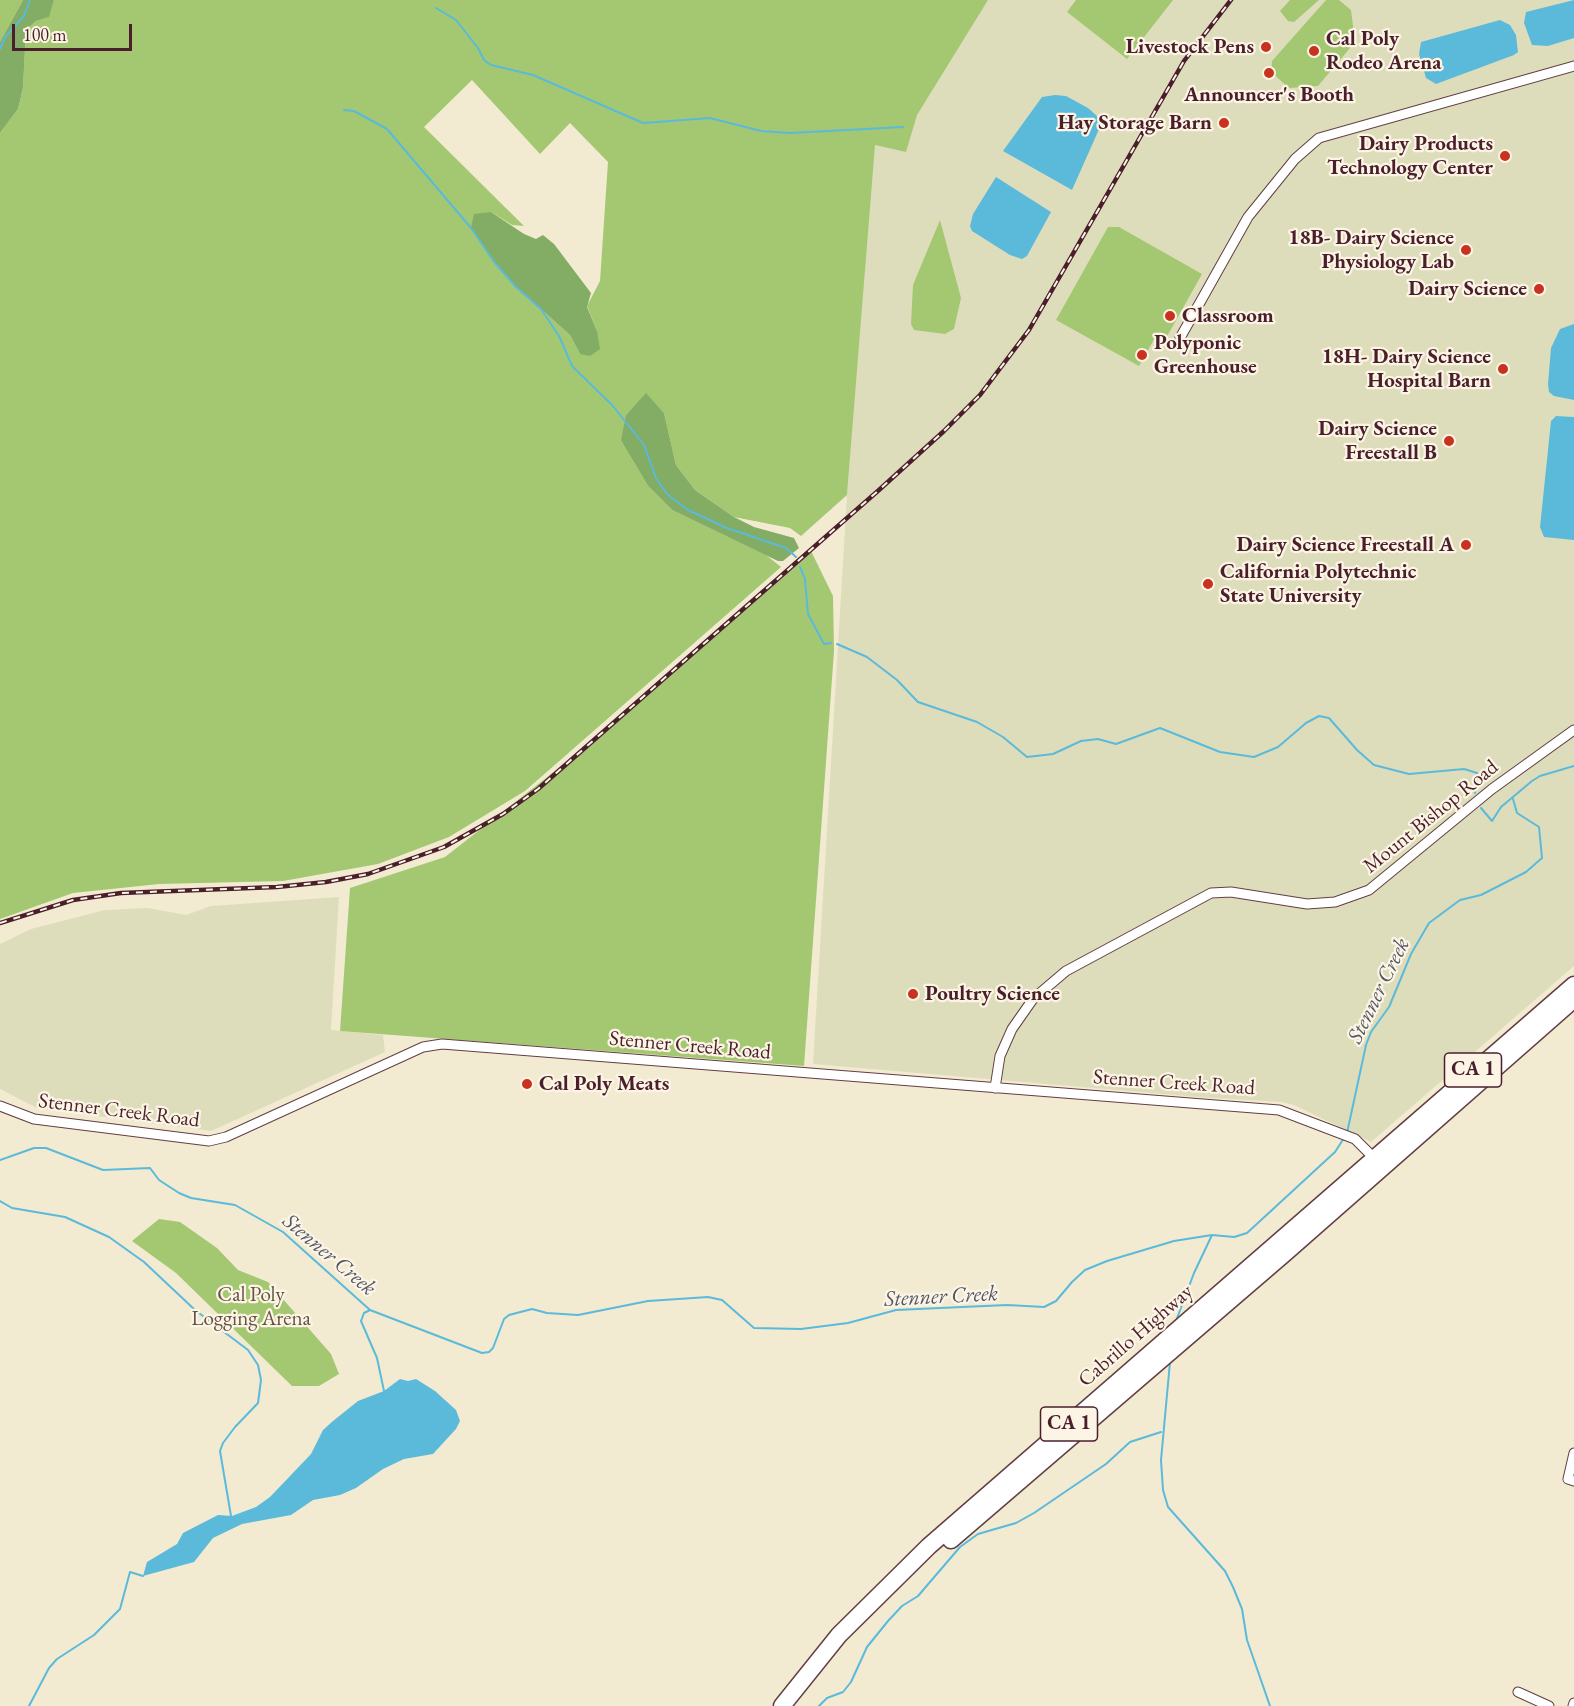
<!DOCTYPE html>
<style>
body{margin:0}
#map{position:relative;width:1574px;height:1706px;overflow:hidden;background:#f2ebd2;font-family:"EB Garamond",serif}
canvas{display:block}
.scale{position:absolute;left:12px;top:24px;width:120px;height:27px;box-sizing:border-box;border:3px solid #4a1f2b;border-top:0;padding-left:8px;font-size:18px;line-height:21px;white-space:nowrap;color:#4a1f2b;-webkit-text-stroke:4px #fcf5e5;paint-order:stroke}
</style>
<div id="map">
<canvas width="1574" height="1706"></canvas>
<div class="scale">100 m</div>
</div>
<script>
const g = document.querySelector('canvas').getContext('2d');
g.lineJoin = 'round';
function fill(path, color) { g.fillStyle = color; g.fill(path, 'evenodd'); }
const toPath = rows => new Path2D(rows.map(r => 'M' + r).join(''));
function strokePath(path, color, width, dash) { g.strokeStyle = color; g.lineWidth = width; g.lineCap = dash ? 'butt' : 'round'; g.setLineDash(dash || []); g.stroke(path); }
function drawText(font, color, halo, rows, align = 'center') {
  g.font = font + ' "EB Garamond",serif'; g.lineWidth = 4.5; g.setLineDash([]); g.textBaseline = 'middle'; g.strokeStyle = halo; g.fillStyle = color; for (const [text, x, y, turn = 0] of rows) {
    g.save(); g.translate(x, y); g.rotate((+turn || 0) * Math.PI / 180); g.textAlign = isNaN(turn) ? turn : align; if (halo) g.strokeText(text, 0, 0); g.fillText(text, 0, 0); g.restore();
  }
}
const built = toPath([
 [884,0,1574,0,1574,966,1371,1142,1294,1105,1282,1102,1198,1097,813,1064,847,495],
 [339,897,331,1030,383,1035,385,1052,211,1131,37,1108,0,1089,0,944,31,929,105,910,148,908,186,915,211,906]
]);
const green = toPath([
 [0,0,23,0,0,42],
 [54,0,988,0,917,115,906,152,875,145,847,495,801,536,790,528,734,517,695,490,676,465,664,413,646,394,626,415,649,487,672,510,766,555,781,567,525,791,449,837,378,864,283,881,159,884,73,893,0,919,0,133,18,109,23,88,26,30,36,21,48,17],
 [472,80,540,154,570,123,608,162,600,281,587,306,597,331,580,354,570,335,516,287,495,263,471,228,491,212,512,225,524,226,424,127],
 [1076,0,1173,0,1127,59,1067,12],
 [1290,0,1319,0,1294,22,1288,21,1280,11],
 [1326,0,1339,0,1351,10,1355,42,1318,86,1289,88,1271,72,1272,61],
 [940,220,961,298,954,329,945,334,914,330,911,324,913,285],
 [1108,227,1119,227,1202,274,1165,340,1156,336,1139,366,1056,320],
 [811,551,833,596,834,651,804,1066,340,1031,350,888,445,857,597,738],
 [159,1219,180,1222,217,1248,238,1270,268,1282,331,1354,339,1374,319,1386,292,1386,176,1273,132,1241]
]);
const forest = toPath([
 [23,0,54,0,49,17,36,21,26,30,23,88,18,109,0,133,0,42],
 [491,212,524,234,536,239,543,235,554,244,591,293,587,307,597,331,600,349,590,356,580,354,570,335,516,287,495,263,471,228,474,214],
 [646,393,664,413,676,465,695,490,734,517,754,527,794,538,799,548,783,561,778,561,672,510,649,487,621,440,626,415]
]);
const water = toPath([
 [1574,0,1574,38,1548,46,1532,45,1524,23,1526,12],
 [1500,20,1510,25,1516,35,1518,52,1514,55,1436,84,1426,78,1419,54,1421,42],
 [1055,95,1066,96,1088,108,1097,116,1100,127,1072,190,1003,151,1042,97],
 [996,177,1051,212,1027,256,1022,259,1010,255,972,231,970,226,973,214],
 [1574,324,1574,400,1554,396,1549,392,1548,384,1551,348,1560,329],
 [1556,416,1574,417,1574,540,1544,537,1540,527,1551,421],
 [400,1379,408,1381,416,1379,435,1391,456,1410,460,1421,456,1429,433,1454,404,1459,383,1469,356,1488,340,1495,313,1500,291,1515,242,1524,213,1538,194,1562,143,1576,147,1562,177,1544,183,1533,218,1515,232,1516,256,1507,270,1497,311,1454,323,1430,333,1421,358,1401,384,1391]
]);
const stream = toPath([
 [436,8,456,20,478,48,484,60,491,65,533,75,643,123,710,118,761,131,790,133,903,127],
 [0,49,6,36,24,16,30,0],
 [344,110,354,111,387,129,471,228,495,263,516,287,541,309,559,336,572,366,613,406,644,445,656,478,667,494,688,510,727,528,786,548,796,557],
 [800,567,805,579,808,614,824,644,831,643],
 [837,644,867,657,897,680,918,702,977,722,1003,737,1027,757,1053,754,1081,741,1098,739,1116,744,1160,728,1220,752,1254,757,1278,747,1306,723,1319,716,1329,718,1357,750,1374,765,1409,774,1464,769,1477,773,1475,793],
 [1481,808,1492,821,1501,807,1532,781,1540,776,1574,766],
 [1347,1133,1366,1045,1371,1032,1389,1007,1411,954,1429,923,1460,900,1481,895,1526,872,1542,858,1539,827,1517,813,1513,799],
 [0,1160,34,1148,46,1148,103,1170,150,1168,159,1180,179,1193,191,1198,235,1205,283,1232,370,1310,482,1353,489,1352,493,1348,504,1319,509,1315,532,1309,547,1313,578,1315,648,1301,708,1297,722,1300,754,1328,801,1329,848,1323,896,1310,1007,1305,1044,1307,1056,1301,1072,1282,1085,1270,1107,1261,1174,1241,1212,1235,1234,1237,1247,1233,1335,1152,1344,1138],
 [0,1201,12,1208,65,1217,109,1237,144,1262,195,1310,248,1350,258,1365,261,1380,258,1403,235,1427,223,1443,220,1451,231,1516],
 [370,1310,364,1313,361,1321,377,1358,384,1391],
 [1176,1321,1194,1273,1212,1235],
 [1170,1362,1161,1460,1163,1490,1168,1507,1225,1571,1233,1587,1242,1609,1247,1640,1270,1706],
 [29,1706,49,1668,57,1659,94,1635,120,1609,130,1572,143,1576],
 [819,1706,827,1698,843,1692,851,1682,867,1647,888,1621,902,1606,918,1596,960,1547,978,1534,1016,1523,1034,1513,1106,1464,1130,1442,1161,1432]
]);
const street = toPath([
 [1180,338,1248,217,1295,159,1319,138,1574,66],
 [995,1088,1000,1056,1012,1029,1033,999,1066,971,1211,893,1231,892,1307,904,1335,902,1369,890,1492,789,1574,730],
 [0,1106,34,1119,209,1141,226,1137,423,1047,442,1044,1279,1110,1355,1139,1376,1160],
 [1574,1453,1568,1479,1574,1481],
 [1518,1692,1549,1706],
 [1573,1706,1574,1703]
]);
const highway = toPath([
 [951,1540,1284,1254,1574,999],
 [782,1706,839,1635,929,1546,1574,985]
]);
const rail = toPath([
 [0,923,73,900,121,893,277,887,326,882,368,874,444,847,503,814,538,789,879,490,944,431,980,395,1029,330,1184,61,1231,0]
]);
const markers = [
 [1266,47,6,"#c8321e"],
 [1314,51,6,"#c8321e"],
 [1269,73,6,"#c8321e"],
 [1224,123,6,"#c8321e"],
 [1505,156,6,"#c8321e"],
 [1466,250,6,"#c8321e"],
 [1539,289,6,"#c8321e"],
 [1170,316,6,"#c8321e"],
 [1142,355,6,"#c8321e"],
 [1503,369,6,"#c8321e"],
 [1449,441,6,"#c8321e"],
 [1466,545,6,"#c8321e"],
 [1208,584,6,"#c8321e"],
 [913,994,6,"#c8321e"],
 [527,1084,6,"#c8321e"]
];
const shields = [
 [1473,1070,57],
 [1069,1424,57]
];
const shieldNames = [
 ["CA 1",1473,1070],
 ["CA 1",1069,1424]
];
const poiNames = [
 ["Cal Poly",1326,39,"left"],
 ["Rodeo Arena",1326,63,"left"],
 ["Livestock Pens",1254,47],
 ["Announcer's Booth",1269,95,"center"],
 ["Hay Storage Barn",1212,123],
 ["Dairy Products",1493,144],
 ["Technology Center",1493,168],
 ["18B- Dairy Science",1454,238],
 ["Physiology Lab",1454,262],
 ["Dairy Science",1527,289],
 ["Classroom",1182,316,"left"],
 ["Polyponic",1154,343,"left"],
 ["Greenhouse",1154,367,"left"],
 ["18H- Dairy Science",1491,357],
 ["Hospital Barn",1491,381],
 ["Dairy Science",1437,429],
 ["Freestall B",1437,453],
 ["Dairy Science Freestall A",1454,545],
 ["California Polytechnic",1220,572,"left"],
 ["State University",1220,596,"left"],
 ["Poultry Science",925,994,"left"],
 ["Cal Poly Meats",539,1084,"left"]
];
const streetNames = [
 ["Mount Bishop Road",1431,817,-39],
 ["Stenner Creek Road",690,1046,5],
 ["Stenner Creek Road",1174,1083,4],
 ["Stenner Creek Road",119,1111,7],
 ["Cabrillo Highway",1136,1336,-41]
];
const parkNames = [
 ["Cal Poly",251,1295],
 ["Logging Arena",251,1319]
];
const waterNames = [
 ["Stenner Creek",1379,991,-64],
 ["Stenner Creek",329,1255,40],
 ["Stenner Creek",941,1297,-3]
];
fill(built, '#deddbb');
fill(green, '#a4c872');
fill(forest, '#83ac64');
fill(water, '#5bbada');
strokePath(stream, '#5bbada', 2);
strokePath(street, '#633e44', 11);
strokePath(highway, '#633e44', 19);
strokePath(street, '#fff', 9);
strokePath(highway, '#fff', 16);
strokePath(rail, '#4a1f2b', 4.5);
strokePath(rail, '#fcf5e5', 2, [7]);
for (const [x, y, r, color] of markers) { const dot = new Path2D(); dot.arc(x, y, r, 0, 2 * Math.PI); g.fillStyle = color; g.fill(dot); strokePath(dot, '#fcf5e5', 2); }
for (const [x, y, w] of shields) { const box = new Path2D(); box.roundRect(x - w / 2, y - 17, w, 34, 4.5); g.fillStyle = '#fcf5e5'; g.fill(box); strokePath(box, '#4a1f2b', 1.5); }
drawText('bold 20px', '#4a1f2b', null, shieldNames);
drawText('bold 21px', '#4a1f2b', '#fcf5e5', poiNames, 'right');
drawText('21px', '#4a1f2b', '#fcf5e5', streetNames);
drawText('21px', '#655240', '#fcf5e5', parkNames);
drawText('italic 22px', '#505568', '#fcf5e5', waterNames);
</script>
